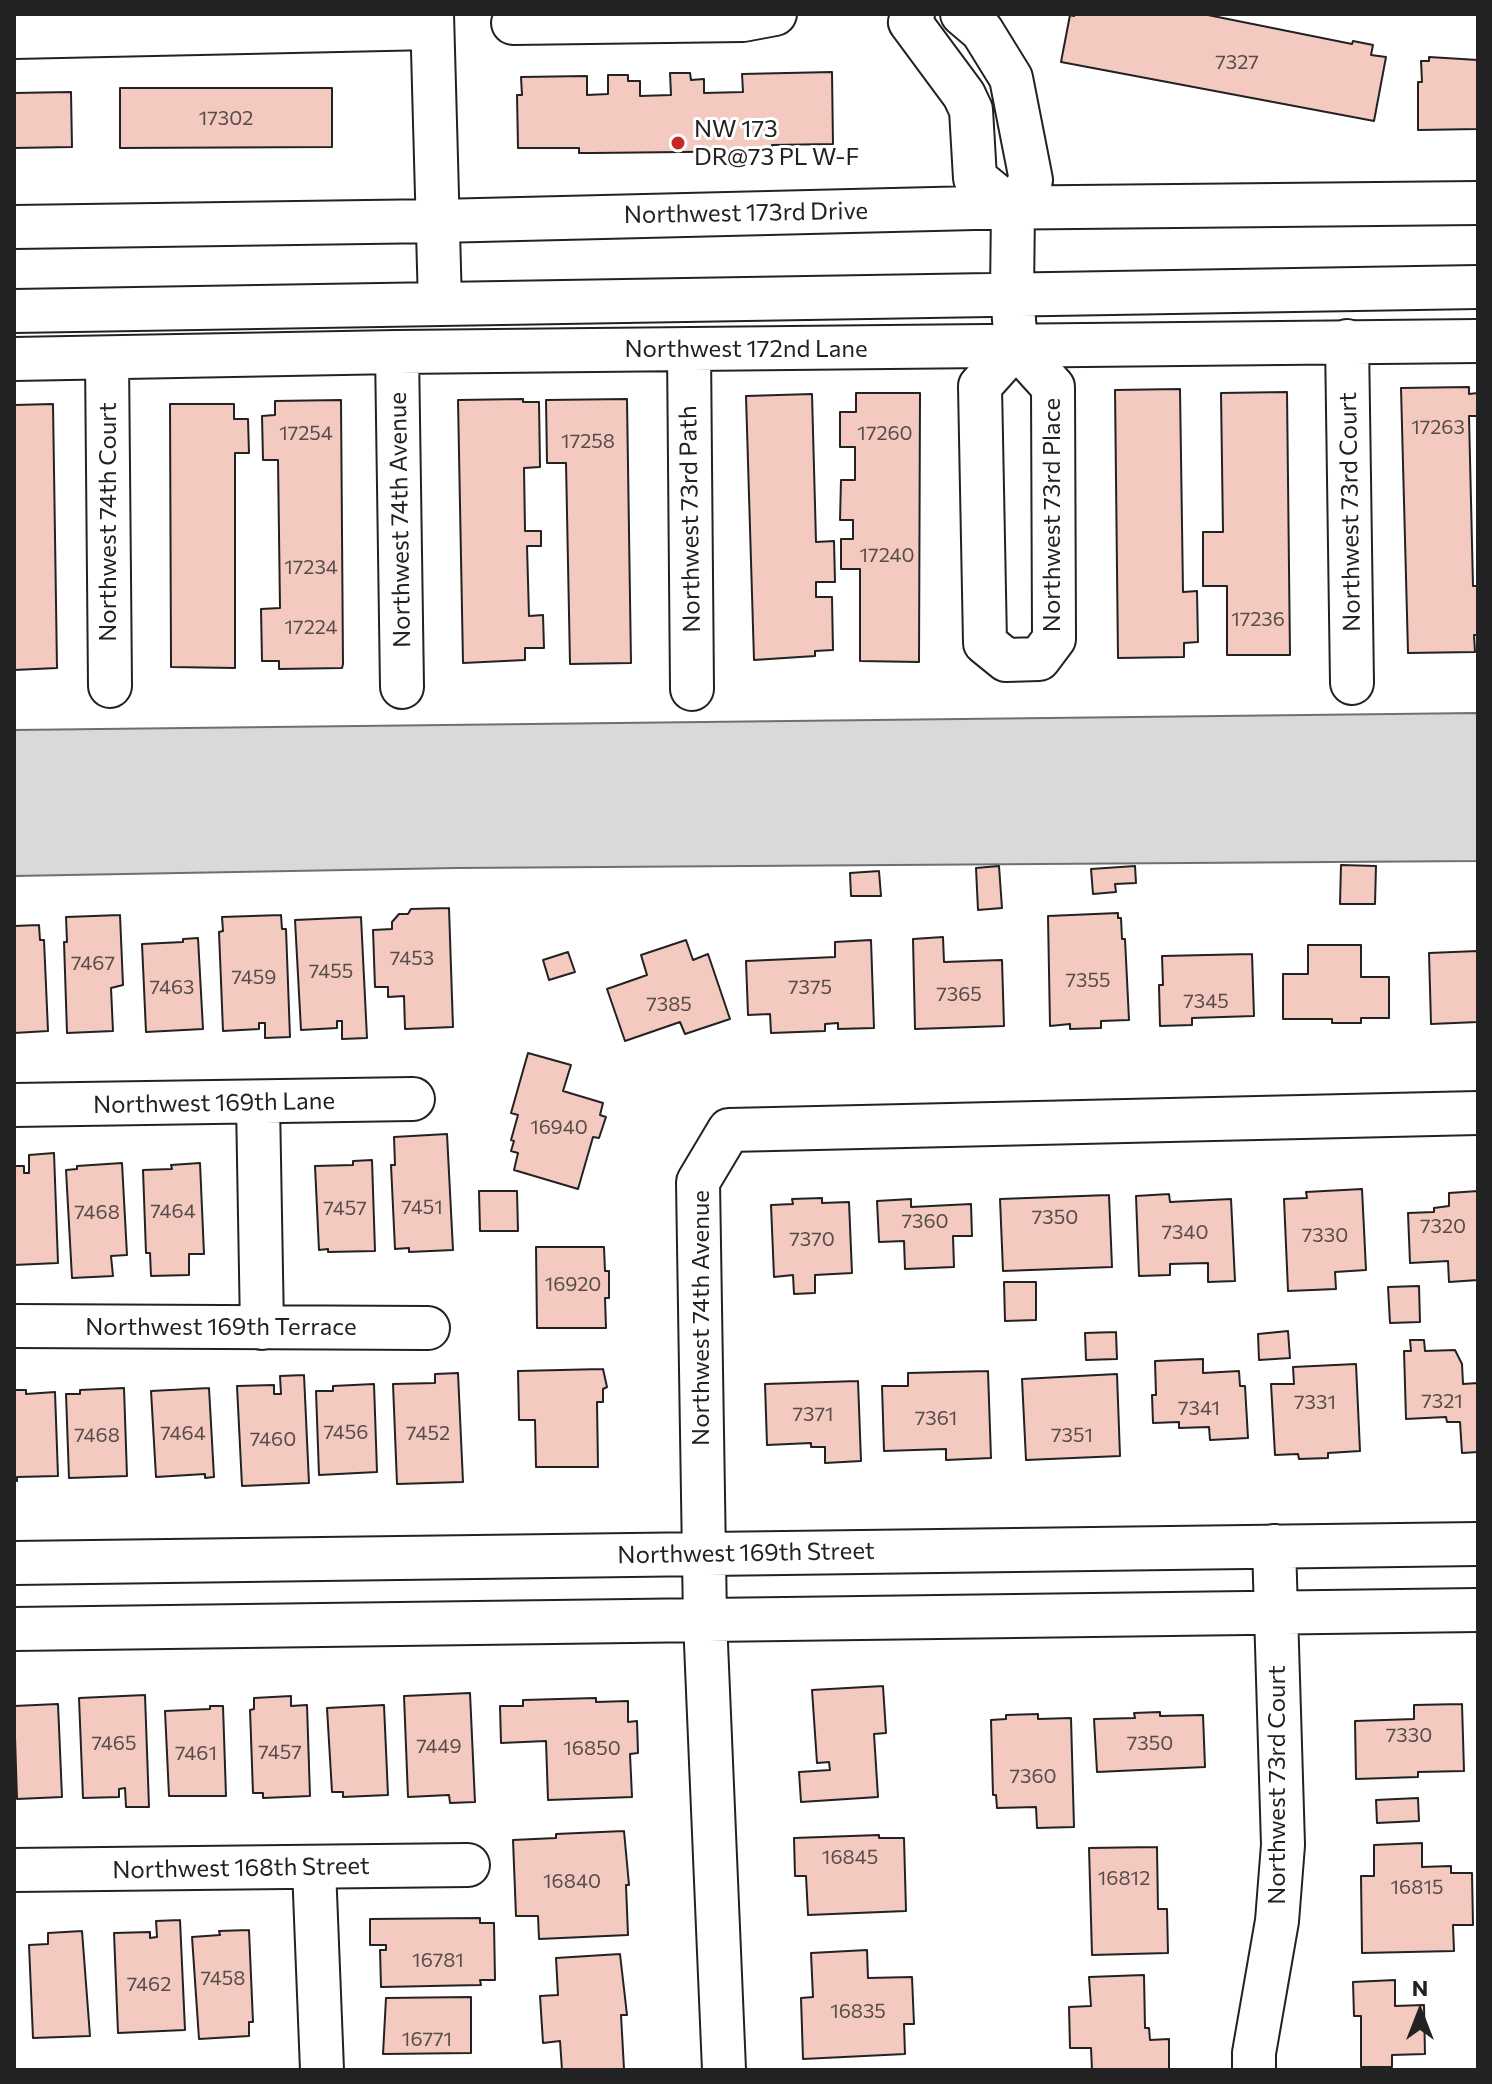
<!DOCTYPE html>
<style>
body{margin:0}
#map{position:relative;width:1492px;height:2084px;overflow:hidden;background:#fff;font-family:Commissioner,sans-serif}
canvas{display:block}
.frame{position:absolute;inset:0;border:16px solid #222;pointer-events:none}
.north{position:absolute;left:1380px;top:1972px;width:80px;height:80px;-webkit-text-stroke:6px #fff;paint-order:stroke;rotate:0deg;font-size:22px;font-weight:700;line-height:32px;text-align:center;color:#222}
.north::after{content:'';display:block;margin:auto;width:28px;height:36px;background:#222;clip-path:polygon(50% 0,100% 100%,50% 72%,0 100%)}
</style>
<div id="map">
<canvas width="1492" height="2084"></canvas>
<div class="frame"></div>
<div class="north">N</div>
</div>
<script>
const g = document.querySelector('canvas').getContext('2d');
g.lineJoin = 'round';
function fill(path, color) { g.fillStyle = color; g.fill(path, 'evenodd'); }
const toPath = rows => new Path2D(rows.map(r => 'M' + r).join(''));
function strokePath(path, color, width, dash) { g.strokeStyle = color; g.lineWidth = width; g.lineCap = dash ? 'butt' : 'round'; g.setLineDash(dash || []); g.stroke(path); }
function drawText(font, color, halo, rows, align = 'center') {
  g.font = font + ' Commissioner,sans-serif'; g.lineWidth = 6; g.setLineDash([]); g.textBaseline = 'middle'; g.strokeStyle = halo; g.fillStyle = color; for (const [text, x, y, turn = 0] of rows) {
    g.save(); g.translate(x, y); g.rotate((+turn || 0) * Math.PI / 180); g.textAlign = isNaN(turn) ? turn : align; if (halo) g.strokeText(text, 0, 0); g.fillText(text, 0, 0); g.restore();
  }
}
const water = toPath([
 [1478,713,1478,861,457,868,14,876,14,730,1478,713]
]);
const building = toPath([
 [1075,14,1203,14,1352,44,1353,41,1373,45,1371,55,1386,57,1374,121,1061,62,1070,15,1074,16,1075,14],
 [1429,57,1478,60,1478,129,1418,130,1418,82,1422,82,1421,61,1429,61,1429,57],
 [832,72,833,144,772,145,772,151,593,153,579,153,579,148,518,148,517,95,522,95,521,77,587,76,587,95,608,94,608,75,628,75,628,81,640,81,640,96,671,95,670,73,690,73,691,80,704,79,704,93,743,92,742,74,832,72],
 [120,88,332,88,332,147,120,148,120,88],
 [71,92,72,147,14,148,14,93,71,92],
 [1469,387,1469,394,1478,393,1478,416,1469,416,1473,586,1478,586,1478,635,1474,635,1475,652,1408,653,1401,388,1469,387],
 [1180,389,1183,592,1197,591,1198,642,1184,643,1184,657,1118,658,1115,390,1180,389],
 [1287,392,1290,655,1227,655,1227,586,1203,586,1203,532,1223,532,1221,393,1287,392],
 [856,393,920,393,919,662,860,661,860,569,841,569,841,539,853,539,853,520,840,520,841,480,855,480,855,447,840,447,840,412,856,412,856,393],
 [812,394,816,542,834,541,835,582,816,582,816,597,832,597,833,650,815,651,815,656,754,660,746,396,812,394],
 [523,399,523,402,539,402,540,467,524,468,525,531,541,531,541,546,527,546,529,616,543,615,544,648,525,648,525,660,463,663,458,400,523,399],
 [627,399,631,663,570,664,566,463,547,463,546,400,627,399],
 [341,400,343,664,342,668,279,669,279,661,262,661,261,609,280,608,278,460,263,460,262,416,275,415,275,401,341,400],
 [53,404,57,668,14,670,14,405,53,404],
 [170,404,234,404,234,419,248,419,249,453,235,453,235,668,171,667,170,404],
 [1341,865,1376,866,1375,904,1340,904,1341,865],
 [999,866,1002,908,978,910,976,868,999,866],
 [1135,866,1136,883,1115,884,1116,892,1093,894,1091,869,1135,866],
 [879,871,881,896,851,896,850,873,879,871],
 [449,908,453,1027,405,1029,404,996,388,997,388,987,375,987,373,930,392,929,392,922,399,914,408,914,411,909,449,908],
 [1118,913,1118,918,1121,918,1122,939,1125,939,1129,1020,1101,1021,1101,1028,1070,1029,1070,1024,1050,1026,1048,916,1118,913],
 [120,915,123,985,111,988,113,1031,67,1033,64,942,67,942,66,917,120,915],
 [281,915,282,929,286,929,290,1037,265,1038,265,1023,259,1023,259,1029,223,1031,219,932,223,931,222,917,281,915],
 [361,917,367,1038,342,1039,342,1021,337,1021,337,1028,301,1030,295,920,361,917],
 [39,925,40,940,44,940,48,1031,14,1033,14,926,39,925],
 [943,937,944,962,1002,960,1004,1026,915,1029,913,939,943,937],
 [198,938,203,1029,146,1032,142,944,183,942,183,939,198,938],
 [686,940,693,960,708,954,730,1019,685,1034,680,1022,625,1041,607,989,647,975,641,955,686,940],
 [871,940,874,1028,838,1029,838,1023,825,1024,825,1031,771,1033,770,1014,748,1015,746,961,835,957,835,942,871,940],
 [1308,945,1361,945,1361,977,1389,977,1389,1018,1361,1018,1361,1023,1332,1023,1332,1019,1283,1019,1283,974,1308,974,1308,945],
 [1478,951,1478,1022,1431,1024,1429,953,1478,951],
 [568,952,575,972,549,980,543,960,568,952],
 [1252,954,1254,1016,1192,1018,1192,1025,1160,1026,1159,985,1163,985,1162,956,1252,954],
 [528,1053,571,1065,563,1091,603,1103,600,1115,606,1117,599,1138,593,1137,578,1189,514,1170,518,1153,511,1151,514,1141,511,1140,518,1115,511,1113,528,1053],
 [447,1134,453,1250,409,1252,409,1248,395,1249,391,1165,395,1165,394,1137,447,1134],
 [54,1153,58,1263,14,1265,14,1166,24,1166,24,1173,29,1173,29,1155,54,1153],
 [372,1160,375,1251,328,1252,328,1249,319,1250,315,1166,353,1165,353,1161,372,1160],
 [122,1163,127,1255,111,1256,113,1276,72,1278,66,1170,77,1169,77,1166,122,1163],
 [200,1163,204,1254,189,1254,189,1275,151,1276,150,1253,146,1253,143,1170,172,1169,171,1165,200,1163],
 [1362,1189,1366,1270,1335,1272,1336,1289,1288,1291,1284,1199,1307,1198,1306,1192,1362,1189],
 [479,1191,517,1191,518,1231,480,1231,479,1191],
 [1478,1191,1478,1280,1449,1282,1448,1261,1410,1263,1408,1213,1434,1212,1434,1208,1449,1206,1449,1193,1478,1191],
 [1169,1194,1170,1202,1231,1199,1235,1281,1208,1282,1208,1263,1170,1264,1170,1275,1139,1276,1136,1196,1169,1194],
 [1109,1195,1112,1267,1003,1271,1000,1199,1109,1195],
 [822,1198,822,1203,849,1202,852,1273,815,1275,815,1293,794,1294,793,1275,774,1277,771,1205,793,1204,792,1199,822,1198],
 [911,1199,911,1207,971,1204,972,1236,953,1236,954,1267,905,1269,904,1241,879,1242,877,1201,911,1199],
 [536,1247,604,1247,605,1271,609,1271,609,1298,605,1298,606,1328,537,1328,536,1247],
 [1004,1282,1036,1282,1036,1320,1005,1321,1004,1282],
 [1419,1286,1420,1322,1390,1323,1388,1287,1419,1286],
 [1288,1331,1290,1358,1259,1360,1258,1334,1288,1331],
 [1116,1332,1117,1359,1086,1360,1085,1333,1116,1332],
 [1410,1340,1424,1340,1425,1351,1455,1350,1462,1364,1463,1384,1478,1383,1478,1452,1462,1453,1460,1422,1447,1422,1446,1417,1406,1419,1404,1351,1411,1351,1410,1340],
 [1203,1359,1203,1373,1239,1371,1240,1386,1245,1386,1248,1438,1210,1440,1209,1427,1179,1428,1179,1422,1153,1423,1152,1395,1156,1395,1155,1361,1203,1359],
 [1356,1364,1360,1451,1328,1453,1328,1458,1299,1459,1298,1454,1275,1455,1271,1384,1294,1384,1293,1367,1356,1364],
 [603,1369,607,1387,603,1389,603,1402,597,1402,598,1467,536,1467,535,1420,519,1420,518,1371,603,1369],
 [988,1371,991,1458,946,1460,946,1449,884,1451,882,1386,908,1386,908,1373,988,1371],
 [458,1373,463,1482,397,1484,393,1384,435,1383,435,1374,458,1373],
 [1117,1374,1120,1456,1026,1460,1022,1379,1117,1374],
 [304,1375,309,1483,242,1486,237,1386,274,1385,274,1394,281,1394,280,1376,304,1375],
 [858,1381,861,1461,825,1463,825,1447,811,1447,811,1443,767,1445,765,1384,858,1381],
 [374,1384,377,1472,319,1475,316,1391,333,1391,333,1386,374,1384],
 [124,1388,127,1476,69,1478,66,1394,80,1394,80,1390,124,1388],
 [209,1388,214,1477,205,1478,205,1474,156,1477,151,1391,209,1388],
 [14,1390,26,1390,26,1394,55,1392,58,1476,17,1477,17,1481,14,1481,14,1390],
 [883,1686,886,1733,874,1734,878,1797,801,1802,799,1772,830,1770,829,1762,817,1763,812,1690,883,1686],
 [470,1693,475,1802,450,1803,449,1795,408,1797,404,1696,470,1693],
 [145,1695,149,1807,126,1807,125,1788,119,1789,119,1797,83,1798,79,1698,145,1695],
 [291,1696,291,1706,307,1705,310,1796,263,1798,263,1793,253,1793,250,1710,254,1709,254,1698,291,1696],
 [596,1698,596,1702,628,1701,628,1722,637,1721,638,1753,630,1754,632,1797,548,1800,546,1741,501,1743,500,1706,523,1706,523,1700,596,1698],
 [58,1704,62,1797,17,1799,14,1706,58,1704],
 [1462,1704,1464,1771,1418,1772,1418,1777,1356,1779,1355,1721,1414,1719,1414,1705,1462,1704],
 [384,1705,388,1795,343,1797,343,1792,332,1792,327,1708,384,1705],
 [210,1706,223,1706,226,1796,169,1796,165,1711,210,1709,210,1706],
 [1160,1712,1160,1716,1203,1715,1205,1767,1097,1772,1094,1719,1135,1718,1134,1713,1160,1712],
 [1038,1714,1038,1719,1071,1718,1074,1827,1037,1828,1036,1807,997,1808,996,1795,993,1795,991,1720,1006,1719,1006,1715,1038,1714],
 [1418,1798,1419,1821,1377,1823,1376,1800,1418,1798],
 [624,1831,629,1885,626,1885,628,1935,539,1939,538,1916,516,1916,513,1840,556,1838,556,1834,624,1831],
 [879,1835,879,1838,904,1838,906,1911,808,1915,806,1876,795,1876,794,1838,879,1835],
 [1422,1843,1422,1867,1451,1866,1451,1873,1472,1873,1473,1925,1453,1925,1454,1951,1362,1953,1361,1876,1374,1876,1374,1845,1422,1843],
 [1157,1847,1158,1909,1167,1909,1168,1953,1092,1955,1089,1848,1157,1847],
 [480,1918,480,1923,494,1923,495,1980,480,1980,481,1985,381,1987,380,1950,386,1950,386,1945,370,1945,370,1919,480,1918],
 [180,1920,185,2030,118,2033,114,1933,150,1932,150,1938,157,1937,156,1921,180,1920],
 [249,1930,253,2022,249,2022,249,2036,199,2039,192,1937,220,1935,219,1931,249,1930],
 [82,1931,90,2036,33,2038,29,1945,48,1944,48,1933,82,1931],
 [867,1950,868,1978,912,1977,914,2024,904,2024,905,2054,803,2059,801,1998,813,1997,811,1953,867,1950],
 [620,1954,627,2015,621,2015,624,2069,562,2070,560,2041,543,2043,540,1996,558,1995,556,1958,620,1954],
 [1144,1975,1145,2028,1149,2028,1150,2040,1169,2039,1169,2070,1092,2070,1091,2048,1070,2048,1069,2007,1091,2006,1089,1977,1144,1975],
 [1395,1980,1395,2006,1424,2005,1425,2054,1392,2055,1392,2067,1361,2067,1361,2016,1354,2016,1353,1982,1395,1980],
 [471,1997,471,2053,383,2054,386,1998,471,1997]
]);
const minor = toPath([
 [432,14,440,304],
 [913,14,910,22,964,95,971,110,975,178,1013,209],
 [962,14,982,31,1011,78,1031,180,1013,209],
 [513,23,743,20,775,14],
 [14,37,432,28],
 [1013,209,1012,293,1016,346,980,386,985,643,1006,660,1039,659,1054,639,1053,387,1016,346],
 [14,227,438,221,975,208,1478,203],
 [14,311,1478,287],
 [1347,341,1352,683],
 [689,349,692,689],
 [397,352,402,687],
 [107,358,110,686],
 [14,359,397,352,1478,341],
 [258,1103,262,1328],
 [14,1105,413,1099],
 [14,1326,428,1328],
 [14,1563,1478,1544],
 [14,1629,1478,1610],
 [314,1868,322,2070],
 [14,1870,468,1865],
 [724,2070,705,1620,698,1182,729,1130,1478,1113],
 [1254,2070,1254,2053,1277,1921,1283,1845,1274,1546]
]);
const markers = [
 [678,143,8,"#c62828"]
];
const numberNames = [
 ["7327",1237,62],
 ["17302",226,118],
 ["17263",1438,427],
 ["17254",306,433],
 ["17260",885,433],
 ["17258",588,441],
 ["17240",887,555],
 ["17234",311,567],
 ["17236",1258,619],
 ["17224",311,627],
 ["7453",412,958],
 ["7467",93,963],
 ["7455",331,971],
 ["7459",254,977],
 ["7355",1088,980],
 ["7463",172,987],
 ["7375",810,987],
 ["7365",959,994],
 ["7345",1206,1001],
 ["7385",669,1004],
 ["16940",559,1127],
 ["7451",422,1207],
 ["7457",345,1208],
 ["7464",173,1211],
 ["7468",97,1212],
 ["7350",1055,1217],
 ["7360",925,1221],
 ["7320",1443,1226],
 ["7340",1185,1232],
 ["7330",1325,1235],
 ["7370",812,1239],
 ["16920",573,1284],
 ["7321",1442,1401],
 ["7331",1315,1402],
 ["7341",1199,1408],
 ["7371",813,1414],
 ["7361",936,1418],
 ["7456",346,1432],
 ["7464",183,1433],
 ["7452",428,1433],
 ["7468",97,1435],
 ["7351",1072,1435],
 ["7460",273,1439],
 ["7330",1409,1735],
 ["7465",114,1743],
 ["7350",1150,1743],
 ["7449",439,1746],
 ["16850",592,1748],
 ["7457",280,1752],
 ["7461",196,1753],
 ["7360",1033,1776],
 ["16845",850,1857],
 ["16812",1124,1878],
 ["16840",572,1881],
 ["16815",1417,1887],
 ["16781",438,1960],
 ["7458",223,1978],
 ["7462",149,1984],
 ["16835",858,2011],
 ["16771",427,2039]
];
const poiNames = [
 ["NW 173",694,129],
 ["DR@73 PL W-F",694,157]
];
const streetNames = [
 ["Northwest 173rd Drive",746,213,-1],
 ["Northwest 172nd Lane",746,349],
 ["Northwest 73rd Court",1350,512,-91],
 ["Northwest 73rd Place",1052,515,-90],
 ["Northwest 73rd Path",690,519,-91],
 ["Northwest 74th Avenue",400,520,-91],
 ["Northwest 74th Court",108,522,-90],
 ["Northwest 169th Lane",214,1103,-1],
 ["Northwest 74th Avenue",701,1318,-90],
 ["Northwest 169th Terrace",221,1327],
 ["Northwest 169th Street",746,1553,-1],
 ["Northwest 73rd Court",1277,1785,-90],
 ["Northwest 168th Street",241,1868,-1]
];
fill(water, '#d9d9d9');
strokePath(water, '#6f6f6f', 2);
fill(building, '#f3c9c0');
strokePath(building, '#222', 2);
strokePath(minor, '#222', 46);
strokePath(minor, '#fff', 42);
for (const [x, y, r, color] of markers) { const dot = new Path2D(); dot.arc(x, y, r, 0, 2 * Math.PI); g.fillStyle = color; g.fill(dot); strokePath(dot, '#fff', 3); }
drawText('20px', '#564c4a', null, numberNames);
drawText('24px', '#222', '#fff', poiNames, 'left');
drawText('24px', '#222', '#fff', streetNames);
</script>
